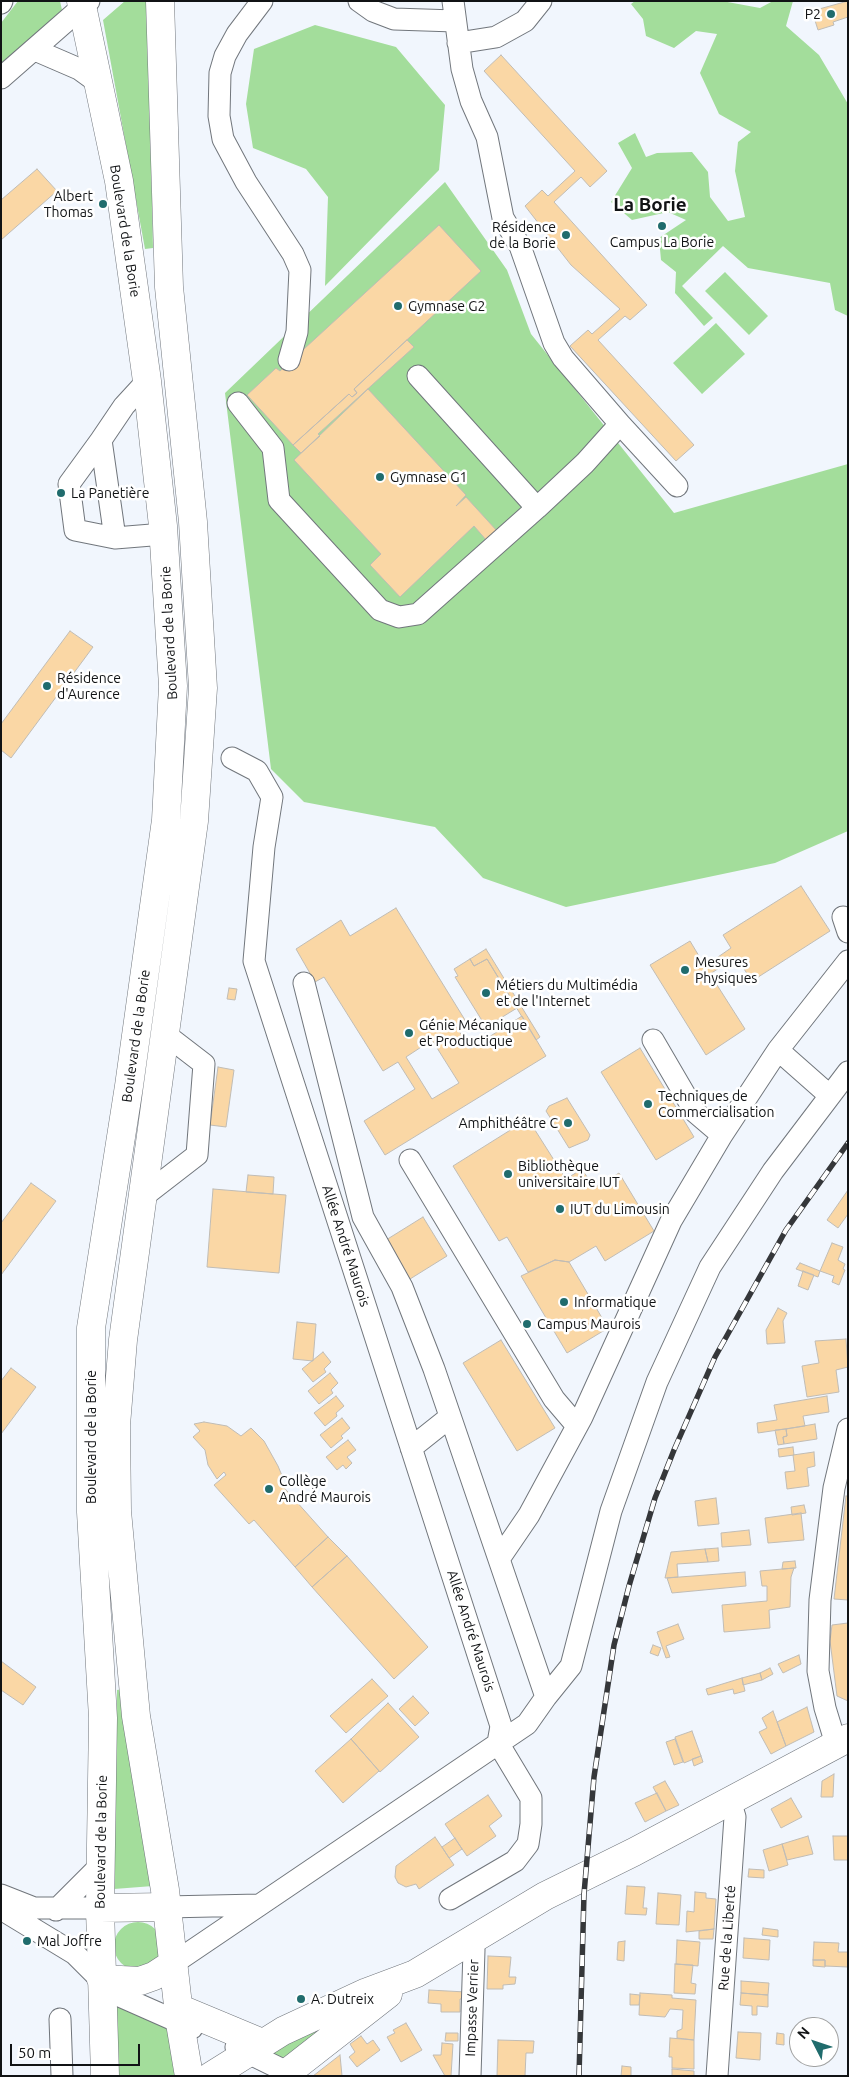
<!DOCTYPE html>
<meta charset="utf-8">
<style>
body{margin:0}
#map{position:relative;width:849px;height:2077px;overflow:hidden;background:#f1f6fd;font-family:Ubuntu,sans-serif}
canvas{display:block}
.frame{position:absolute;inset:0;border:2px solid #111315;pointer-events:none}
.north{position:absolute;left:789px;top:2017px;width:50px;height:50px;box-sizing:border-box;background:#fff;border:1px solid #a0a1a1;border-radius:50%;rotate:311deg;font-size:14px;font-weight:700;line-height:20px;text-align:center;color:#111315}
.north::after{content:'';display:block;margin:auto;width:18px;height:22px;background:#206c6d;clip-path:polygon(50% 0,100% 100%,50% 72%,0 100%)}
.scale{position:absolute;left:10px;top:2044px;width:130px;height:22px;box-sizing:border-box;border:2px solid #111315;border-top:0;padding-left:6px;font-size:15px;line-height:18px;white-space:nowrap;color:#111315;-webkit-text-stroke:4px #fff;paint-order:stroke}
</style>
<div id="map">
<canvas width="849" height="2077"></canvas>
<div class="frame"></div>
<div class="north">N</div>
<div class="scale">50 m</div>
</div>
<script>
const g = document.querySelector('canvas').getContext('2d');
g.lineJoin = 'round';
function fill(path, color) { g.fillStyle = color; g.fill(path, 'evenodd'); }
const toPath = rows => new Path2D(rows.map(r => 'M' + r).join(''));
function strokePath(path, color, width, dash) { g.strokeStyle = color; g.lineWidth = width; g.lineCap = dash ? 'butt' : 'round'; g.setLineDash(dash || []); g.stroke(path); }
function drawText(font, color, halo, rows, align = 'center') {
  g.font = font + ' Ubuntu,sans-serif'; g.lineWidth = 5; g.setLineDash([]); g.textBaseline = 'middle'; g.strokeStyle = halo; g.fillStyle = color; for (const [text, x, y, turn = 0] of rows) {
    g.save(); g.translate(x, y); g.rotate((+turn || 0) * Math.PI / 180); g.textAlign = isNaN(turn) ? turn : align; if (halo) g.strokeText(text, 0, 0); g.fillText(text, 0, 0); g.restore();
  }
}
const green = toPath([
 [18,1,60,1,62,10,1,65,1,23],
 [125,1,148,1,153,248,145,249,103,20],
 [635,1,722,1,760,8,773,1,793,1,786,26,819,55,848,104,848,316,835,310,830,283,748,268,723,246,682,286,713,318,704,326,675,293,676,272,661,260,659,238,686,220,668,212,632,220,611,202,632,168,618,143,635,133,646,157,657,153,692,152,708,172,710,197,728,221,745,217,735,171,738,142,751,132,719,114,700,73,717,34,696,31,674,48,646,36,643,19,631,4],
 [315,25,396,47,445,105,439,170,325,286,328,197,306,169,253,148,246,104,254,49],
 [445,182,507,270,531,334,674,513,848,464,848,831,775,863,566,907,483,878,435,827,304,802,271,769,225,393],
 [725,272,768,316,749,335,705,291],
 [716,323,745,354,702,394,673,363],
 [122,1689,153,1886,114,1889,117,1690],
 '114 1946a24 24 0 1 1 48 0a24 24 0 1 1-48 0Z',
 [115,2004,172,2025,177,2076,118,2076],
 [350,2007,289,2056,271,2059,262,2052]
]);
const building = toPath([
 [848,1,848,17,833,22,834,25,818,30,812,11,848,1],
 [501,55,607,171,590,187,581,177,554,202,647,305,630,320,625,316,598,340,694,445,676,461,570,346,588,330,592,334,620,309,571,265,525,206,542,190,548,196,575,171,484,71,501,55],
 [37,169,57,191,1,240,1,200,37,169],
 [439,225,481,271,354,389,357,393,352,397,349,394,293,445,247,395,276,368,280,371,439,225],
 [407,340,414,347,318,434,320,436,301,453,293,445,349,394,352,397,357,393,354,389,407,340],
 [368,389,466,495,456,506,466,497,498,532,487,541,474,526,400,597,370,565,381,554,294,460,368,389],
 [70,631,93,647,11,758,1,750,1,724,70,631],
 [801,886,830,931,752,981,736,957,710,974,745,1029,706,1055,650,965,690,941,705,966,731,948,723,935,801,886],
 [396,908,465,1020,456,1026,470,1049,522,1016,546,1056,385,1155,364,1121,415,1089,398,1062,383,1071,324,977,315,982,296,949,341,920,350,936,396,908],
 [432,1040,459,1083,432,1099,406,1057,432,1040],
 [486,949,540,1037,536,1040,487,959,474,966,470,959,486,949],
 [470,959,474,966,487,959,517,1008,486,1027,455,977,458,976,454,969,470,959],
 [229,988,237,989,235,1000,227,999,229,988],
 [640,1048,694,1137,656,1160,601,1072,640,1048],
 [218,1067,234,1070,226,1127,210,1125,218,1067],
 [567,1098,590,1135,588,1140,569,1148,546,1111,549,1106,567,1098],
 [528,1119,566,1179,582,1169,594,1188,619,1173,654,1231,605,1261,596,1246,569,1262,555,1260,528,1272,507,1237,499,1241,453,1166,528,1119],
 [248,1175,274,1177,273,1194,246,1192,248,1175],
 [31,1183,56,1201,1,1275,1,1223,31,1183],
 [213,1189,286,1195,279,1273,207,1267,213,1189],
 [848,1190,848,1214,838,1228,827,1220,848,1190],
 [423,1217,447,1256,410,1279,386,1240,423,1217],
 [832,1243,843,1247,838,1260,845,1264,843,1269,845,1270,839,1285,832,1282,834,1276,820,1271,832,1243],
 [555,1260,569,1262,608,1328,567,1353,521,1276,555,1260],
 [800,1263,820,1271,818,1277,796,1269,800,1263],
 [803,1271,814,1275,808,1290,798,1286,803,1271],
 [778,1308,787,1313,783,1321,785,1343,767,1344,766,1330,778,1308],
 [297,1322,316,1324,313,1361,293,1359,297,1322],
 [846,1339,848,1367,836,1370,839,1392,807,1397,802,1366,819,1363,815,1341,846,1339],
 [501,1340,555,1428,517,1451,463,1363,501,1340],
 [323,1352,331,1362,324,1369,326,1372,313,1382,302,1369,323,1352],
 [11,1368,36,1387,1,1434,1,1381,11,1368],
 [330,1373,338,1383,331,1390,333,1393,319,1404,308,1391,330,1373],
 [336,1396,344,1406,336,1413,337,1416,325,1426,314,1413,336,1396],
 [827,1396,829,1412,803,1416,805,1426,758,1433,757,1423,777,1420,774,1405,827,1396],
 [342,1418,350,1428,341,1436,343,1438,331,1448,320,1435,342,1418],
 [204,1422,227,1426,241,1436,251,1428,264,1441,278,1466,283,1478,279,1482,328,1537,295,1567,254,1520,249,1524,214,1485,226,1475,224,1472,217,1479,208,1465,205,1450,193,1437,200,1431,194,1424,204,1422],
 [815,1424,817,1439,784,1444,783,1437,787,1436,786,1429,815,1424],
 [786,1429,787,1436,783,1437,784,1444,778,1445,775,1430,786,1429],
 [348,1440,356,1450,347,1457,352,1463,346,1469,343,1465,337,1470,326,1457,348,1440],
 [793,1447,794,1455,779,1457,778,1449,793,1447],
 [814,1452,815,1466,807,1468,809,1486,787,1489,785,1472,795,1471,793,1455,814,1452],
 [846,1496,848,1496,848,1600,834,1599,846,1496],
 [716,1498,719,1524,698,1526,695,1501,716,1498],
 [804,1505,806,1513,792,1515,791,1507,804,1505],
 [801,1513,804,1540,768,1543,765,1518,801,1513],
 [749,1530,751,1545,722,1547,721,1533,749,1530],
 [328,1537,347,1556,312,1587,295,1567,328,1537],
 [718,1548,719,1561,708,1562,705,1549,718,1548],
 [705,1549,708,1562,677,1564,678,1577,665,1578,671,1552,705,1549],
 [347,1556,428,1647,394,1679,312,1587,347,1556],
 [795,1561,796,1568,782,1569,783,1562,795,1561],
 [794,1568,791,1577,790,1607,769,1610,770,1628,724,1632,722,1605,767,1601,767,1586,762,1586,760,1571,794,1568],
 [745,1572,746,1586,672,1593,667,1578,745,1572],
 [848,1623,848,1701,837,1696,830,1641,832,1625,848,1623],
 [678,1624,684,1639,666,1646,670,1657,666,1658,657,1632,678,1624],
 [653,1645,661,1648,658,1656,650,1653,653,1645],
 [799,1655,801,1664,783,1673,778,1664,799,1655],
 [1,1661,36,1687,23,1705,1,1690,1,1661],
 [770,1668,773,1674,762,1680,760,1673,770,1668],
 [760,1673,762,1680,743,1685,742,1678,760,1673],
 [742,1678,745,1691,734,1694,733,1689,708,1695,706,1689,742,1678],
 [372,1679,388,1696,346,1733,330,1716,372,1679],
 [413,1696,429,1713,415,1726,399,1709,413,1696],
 [388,1703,419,1737,380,1772,351,1739,388,1703],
 [807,1707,814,1732,786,1746,777,1722,807,1707],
 [773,1711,786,1746,771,1754,759,1732,767,1728,762,1718,773,1711],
 [692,1731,701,1756,684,1763,675,1737,692,1731],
 [351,1739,379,1771,343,1803,315,1771,351,1739],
 [675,1739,683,1762,674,1765,666,1742,675,1739],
 [701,1756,703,1762,694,1766,692,1759,701,1756],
 [834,1774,833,1797,821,1797,822,1781,834,1774],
 [665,1781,679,1805,666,1811,653,1787,665,1781],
 [657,1793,666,1811,645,1822,635,1803,657,1793],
 [488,1795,502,1816,489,1826,496,1836,467,1856,445,1824,488,1795],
 [791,1798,802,1817,781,1828,771,1809,791,1798],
 [808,1836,813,1854,787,1860,782,1844,808,1836],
 [833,1836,848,1836,848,1860,834,1860,833,1836],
 [435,1837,454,1865,419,1889,416,1884,406,1887,398,1883,395,1877,396,1866,435,1837],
 [455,1838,462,1849,449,1858,442,1847,455,1838],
 [782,1844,788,1865,769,1871,763,1850,782,1844],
 [749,1869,764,1870,764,1878,748,1877,749,1869],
 [627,1886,645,1887,643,1908,647,1908,646,1915,625,1914,627,1886],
 [695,1892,706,1893,706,1898,716,1899,714,1929,686,1932,687,1911,694,1912,695,1892],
 [658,1893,681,1895,679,1925,656,1924,658,1893],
 [763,1928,778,1930,778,1937,762,1935,763,1928],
 [714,1929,713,1939,699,1939,699,1931,714,1929],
 [744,1938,770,1940,769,1960,743,1958,744,1938],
 [677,1940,700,1942,698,1966,676,1964,677,1940],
 [625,1941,624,1961,617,1960,618,1942,625,1941],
 [814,1942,839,1943,838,1952,848,1952,848,1967,825,1966,825,1960,813,1960,814,1942],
 [488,1956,511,1957,509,1977,516,1977,515,1984,503,1985,503,1989,487,1989,488,1956],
 [813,1960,825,1960,825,1967,813,1966,813,1960],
 [675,1964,693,1965,691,1983,696,1984,695,1994,674,1993,675,1964],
 [741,1981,769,1983,768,1995,741,1993,741,1981],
 [429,1990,466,1992,466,1999,460,1999,460,2012,441,2012,441,2004,428,2003,429,1990],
 [640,1993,672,1995,672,1998,696,2000,694,2040,677,2038,677,2031,682,2029,683,2010,670,2009,665,2017,639,2015,640,1993],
 [741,1993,768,1995,768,2007,757,2006,757,2015,752,2015,752,2006,740,2005,741,1993],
 [630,1994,640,1995,639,2005,630,2005,630,1994],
 [406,2023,422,2050,401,2062,387,2037,395,2033,393,2030,406,2023],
 [738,2032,761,2033,760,2060,736,2058,738,2032],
 [446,2033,458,2033,458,2041,445,2041,446,2033],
 [777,2033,784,2034,784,2045,776,2044,777,2033],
 [361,2036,367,2044,373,2040,380,2050,357,2067,349,2057,355,2052,350,2044,361,2036],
 [670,2038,694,2040,694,2069,672,2068,672,2057,669,2057,670,2038],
 [498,2040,534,2041,533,2053,526,2053,525,2076,497,2076,498,2040],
 [442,2043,453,2044,451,2076,445,2076,433,2055,441,2055,442,2043],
 [340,2055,342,2076,313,2076,340,2055],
 [622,2066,631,2067,631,2076,621,2076,622,2066],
 [672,2069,694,2071,694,2076,672,2076,672,2069]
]);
const minor = toPath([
 [262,1,237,34,225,56,220,73,219,116,223,139,246,182,293,254,300,270,297,332,289,360],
 [359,1,373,11,394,19,455,21],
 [1,3,2,1],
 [458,43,496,37,525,21,541,1],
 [35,50,79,69,97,82],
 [1,78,89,1],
 [418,376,537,508],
 [147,381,124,406,101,440,115,538,164,534],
 [238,403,273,448,279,500,380,610,399,617,418,614,537,508,585,463,620,424,563,358,554,343,520,246,503,218,487,137,471,101,462,69,453,1],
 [620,424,677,486],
 [101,440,69,484,75,530,115,538],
 [232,758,257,771,272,797,264,847,254,961,501,1726,498,1743,531,1798,531,1824,528,1844,515,1861,450,1899],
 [843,917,848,932],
 [653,1040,695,1112,722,1135],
 [778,1050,829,1095],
 [410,1160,554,1399,577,1426],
 [144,1196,197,1155,204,1064,165,1034],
 [411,1448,450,1417],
 [499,1559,529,1515,582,1417,671,1221,722,1135,778,1050,848,961],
 [546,1697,571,1666,611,1511,657,1382,710,1267,773,1171,848,1072],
 [836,1744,825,1708,818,1671,820,1600,834,1488,848,1429],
 [1,1895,34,1908,100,1908],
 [166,1907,259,1905],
 [1,1909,75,1954,115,1994,192,2028],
 [56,1910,101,1865],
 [174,1963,527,1724,546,1697,434,1369,402,1287,363,1217,304,983],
 [60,2019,62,2076],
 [236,2047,287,2072],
 [470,2076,474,1950,471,1942],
 [717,2076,735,1817,730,1801]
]);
const major = toPath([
 [81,1,119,181,147,381,163,526,173,686,166,820,129,1086,91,1328,91,1512,103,1718,100,1908,105,2076],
 [160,1,169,287,193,522,203,688,194,821,123,1340,116,1425,117,1511,136,1716,165,1890,180,2023,189,2076],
 [100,1908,166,1907],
 [101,1979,140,1981,154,1976,174,1963],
 [178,2008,262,2043],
 [211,2076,283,2031,367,1992,415,1974,545,1896,634,1852,848,1738],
 [283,2076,388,1994]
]);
const rail = toPath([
 [579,2076,584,1894,594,1777,614,1645,629,1586,655,1498,674,1450,715,1357,786,1230,848,1143]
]);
const markers = [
 [831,14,5,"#206c6d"],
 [103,204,5,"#206c6d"],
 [662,226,5,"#206c6d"],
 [566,235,5,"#206c6d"],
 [398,306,5,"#206c6d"],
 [380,477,5,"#206c6d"],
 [61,493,5,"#206c6d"],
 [47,686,5,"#206c6d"],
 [685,970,5,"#206c6d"],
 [486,993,5,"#206c6d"],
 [409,1033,5,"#206c6d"],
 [648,1104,5,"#206c6d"],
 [568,1123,5,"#206c6d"],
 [508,1174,5,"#206c6d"],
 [560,1209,5,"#206c6d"],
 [564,1302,5,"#206c6d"],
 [527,1324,5,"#206c6d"],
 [269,1489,5,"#206c6d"],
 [27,1941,5,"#206c6d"],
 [301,1999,5,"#206c6d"]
];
const poiNames = [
 ["P2",821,14,"right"],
 ["Albert",93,196,"right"],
 ["Thomas",93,212,"right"],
 ["Résidence",556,227,"right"],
 ["de la Borie",556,243,"right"],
 ["Campus La Borie",662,242,"center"],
 ["Gymnase G2",408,306],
 ["Gymnase G1",390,477],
 ["La Panetière",71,493],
 ["Résidence",57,678],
 ["d'Aurence",57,694],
 ["Mesures",695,962],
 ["Physiques",695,978],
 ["Métiers du Multimédia",496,985],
 ["et de l'Internet",496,1001],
 ["Génie Mécanique",419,1025],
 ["et Productique",419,1041],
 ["Techniques de",658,1096],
 ["Commercialisation",658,1112],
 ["Amphithéâtre C",558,1123,"right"],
 ["Bibliothèque",518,1166],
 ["universitaire IUT",518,1182],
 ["IUT du Limousin",570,1209],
 ["Informatique",574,1302],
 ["Campus Maurois",537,1324],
 ["Collège",279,1481],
 ["André Maurois",279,1497],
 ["Mal Joffre",37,1941],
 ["A. Dutreix",311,1999]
];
const streetNames = [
 ["Boulevard de la Borie",125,231,81],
 ["Boulevard de la Borie",169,633,-93],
 ["Boulevard de la Borie",136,1036,-82],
 ["Allée André Maurois",346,1246,72],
 ["Boulevard de la Borie",91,1437,-90],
 ["Allée André Maurois",471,1631,72],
 ["Boulevard de la Borie",101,1842,-89],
 ["Rue de la Liberté",727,1938,-86],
 ["Impasse Verrier",472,2008,-88]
];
const districtNames = [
 ["La Borie",650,205]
];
fill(green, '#a3dd9b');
fill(building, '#fad7a5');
strokePath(building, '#c0bcb5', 1);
strokePath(minor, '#71767c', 23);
strokePath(major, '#71767c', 29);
strokePath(minor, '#fff', 21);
strokePath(major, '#fff', 28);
strokePath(rail, '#35373a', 5.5);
strokePath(rail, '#fff', 4, [11]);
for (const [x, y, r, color] of markers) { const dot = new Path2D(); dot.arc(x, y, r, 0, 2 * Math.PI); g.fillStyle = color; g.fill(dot); strokePath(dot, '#fff', 2); }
drawText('14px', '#111315', '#fff', poiNames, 'left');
drawText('14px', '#111315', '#fff', streetNames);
drawText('bold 19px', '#111315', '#fff', districtNames);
</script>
